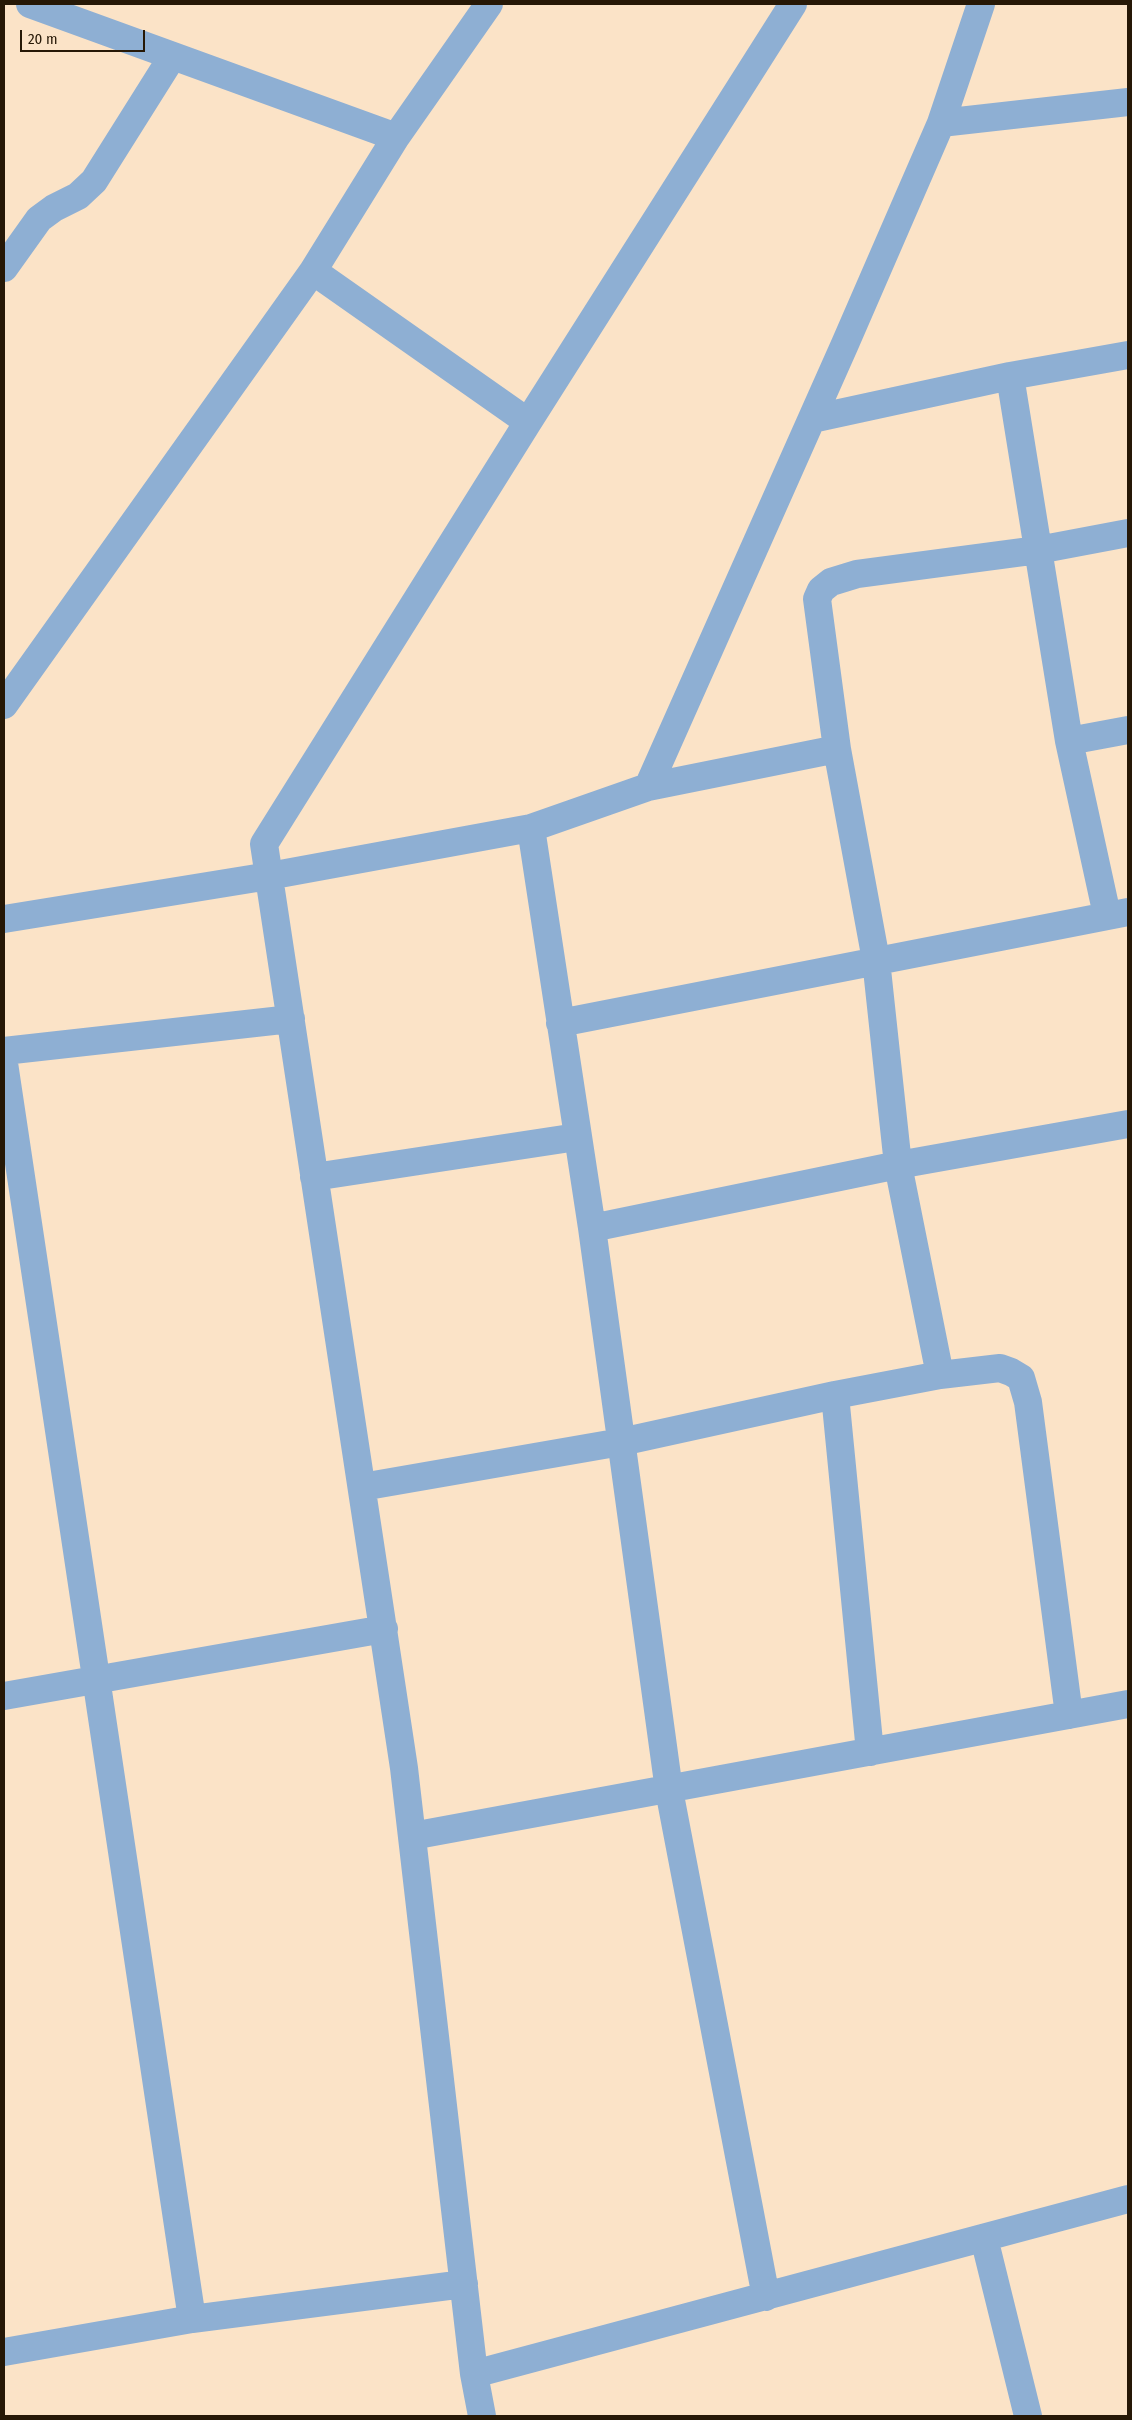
<!DOCTYPE html>
<style>
body{margin:0}
#map{position:relative;width:1132px;height:2420px;overflow:hidden;background:#fbe3c7;font-family:"Fira Sans Condensed",sans-serif}
canvas{display:block}
.frame{position:absolute;inset:0;border:5px solid #261806;pointer-events:none}
.scale{position:absolute;left:20px;top:30px;width:125px;height:22px;box-sizing:border-box;border:2px solid #261806;border-top:0;padding-left:6px;font-size:15px;line-height:18px;white-space:nowrap;color:#261806;-webkit-text-stroke:4px #fbe3c7;paint-order:stroke}
</style>
<div id="map">
<canvas width="1132" height="2420"></canvas>
<div class="frame"></div>
<div class="scale">20 m</div>
</div>
<script>
const g = document.querySelector('canvas').getContext('2d');
g.lineJoin = 'round';
const toPath = rows => new Path2D(rows.map(r => 'M' + r).join(''));
function strokePath(path, color, width, dash) { g.strokeStyle = color; g.lineWidth = width; g.lineCap = dash ? 'butt' : 'round'; g.setLineDash(dash || []); g.stroke(path); }
const minor = toPath([
 [30,4,396,137],
 [941,123,1128,102],
 [4,268,39,219,54,208,78,196,94,181,172,57],
 [313,271,528,422],
 [1010,376,1069,741,1107,915],
 [812,419,1010,376,1128,355],
 [4,705,313,271,396,137,489,4],
 [1069,741,1128,730],
 [648,787,837,749],
 [531,828,648,787,845,344,941,123,981,4],
 [4,919,269,876,531,828,592,1228,669,1790,766,2297],
 [560,1023,1128,912],
 [4,1051,291,1019],
 [4,1063,192,2319],
 [314,1177,577,1137],
 [592,1228,898,1165,1128,1124],
 [940,1375,898,1165,876,960,837,749,817,599,821,590,831,582,857,574,1038,550,1128,533],
 [835,1395,870,1752],
 [362,1487,621,1442,835,1395,940,1375,1000,1368,1011,1372,1021,1378,1028,1402,1069,1715],
 [4,1696,384,1629],
 [412,1836,1128,1704],
 [984,2238,1028,2416],
 [4,2352,192,2319,464,2284],
 [474,2374,1128,2199],
 [482,2416,474,2374,404,1768,264,844,528,422,793,4]
]);
strokePath(minor, '#8eafd3', 28);
</script>
